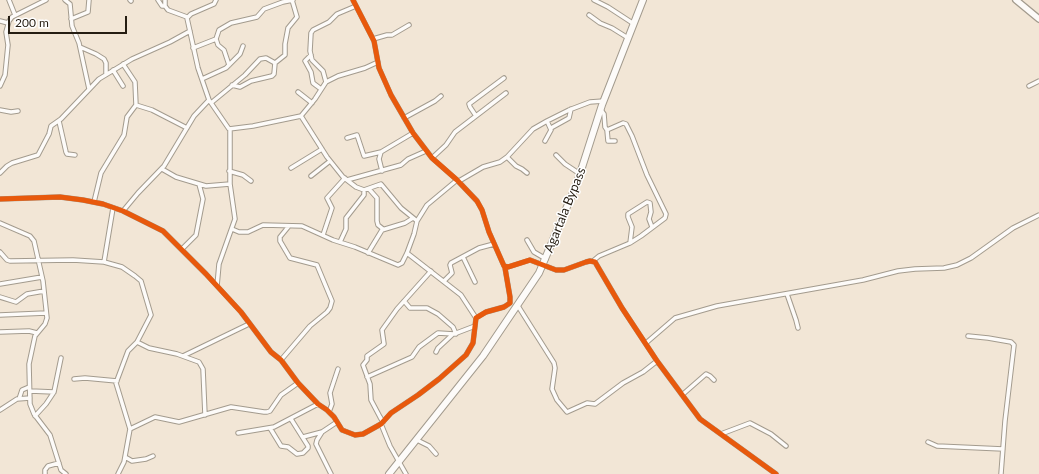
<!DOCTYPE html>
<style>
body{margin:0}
#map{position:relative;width:1039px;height:474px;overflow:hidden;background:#f2e6d6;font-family:Lato,sans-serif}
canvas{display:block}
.scale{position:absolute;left:8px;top:16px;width:119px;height:18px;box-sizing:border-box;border:2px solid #251d12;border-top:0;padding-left:5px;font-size:12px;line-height:14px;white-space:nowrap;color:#251d12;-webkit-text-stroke:3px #fff;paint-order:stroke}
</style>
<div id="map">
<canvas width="1039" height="474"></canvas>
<div class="scale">200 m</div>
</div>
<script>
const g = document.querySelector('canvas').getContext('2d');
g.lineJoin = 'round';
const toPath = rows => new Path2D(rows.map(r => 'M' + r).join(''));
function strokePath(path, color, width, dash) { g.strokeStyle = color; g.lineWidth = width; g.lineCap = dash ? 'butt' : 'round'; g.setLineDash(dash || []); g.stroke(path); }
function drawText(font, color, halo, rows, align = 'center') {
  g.font = font + ' Lato,sans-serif'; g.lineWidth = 3; g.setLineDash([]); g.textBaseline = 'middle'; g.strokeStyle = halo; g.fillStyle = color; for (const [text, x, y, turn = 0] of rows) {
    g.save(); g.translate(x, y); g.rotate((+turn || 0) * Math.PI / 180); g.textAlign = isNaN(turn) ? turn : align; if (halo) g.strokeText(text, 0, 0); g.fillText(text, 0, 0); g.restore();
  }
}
const minor = toPath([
 [9,0,15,15],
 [65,0,70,4,72,26,79,43,89,89],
 [130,0,131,1],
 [158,0,162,6,165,6],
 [165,0,165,6,168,10,187,17],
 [216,0,214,4,191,14,187,18,198,68,209,100,229,129,253,126,301,116,315,99,326,82,338,76,365,68,378,62],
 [353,0,374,41,379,68,391,95,413,133,432,158,457,180,477,201,482,210,489,232,504,266,508,267,530,260,556,270,564,270,586,262,590,261,595,262,622,308,657,361,700,419,776,474],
 [594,0,608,7,634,24],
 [589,15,600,23,612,28,628,38],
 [71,19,88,12,89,0],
 [0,21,8,23],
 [373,39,387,35,392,35,409,25],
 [80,47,96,54,104,59,106,63,106,74],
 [193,48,216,39],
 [311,55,305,61,311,72,313,83,321,89],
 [275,63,285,55,285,44,288,28,297,17,292,0],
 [229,65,224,50,218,45,216,39,219,30,231,23,257,17,264,9,283,2,293,0],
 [113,70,123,86],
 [202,79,226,68,240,54,243,46],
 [326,82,323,71,312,60,310,51,311,33,313,30,329,22,337,14,356,6],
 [0,86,5,75,8,45,6,32,9,21,12,17,46,0],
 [1029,86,1039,81],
 [298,92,312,103],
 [211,103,245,75,260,59,266,58,275,63,274,74,272,76,251,81,240,87,232,85],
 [136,105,152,110,187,128],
 [0,110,11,112,18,111],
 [301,116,327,157,343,177,356,187,364,190,381,184,401,208,417,221],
 [476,116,470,107,469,104,504,78],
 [404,118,435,101,441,96],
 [59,121,66,152,67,154,75,155],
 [551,128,569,118,571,109],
 [607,130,608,141,615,141],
 [347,138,357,135,364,156,381,152],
 [545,141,551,130,547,121],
 [556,155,565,164,580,174],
 [507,157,516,166,522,169,527,173],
 [432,158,446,145,455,132,506,93],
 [291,168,322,149],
 [162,169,176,177,206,186,230,184],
 [229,171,243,175,251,181],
 [382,171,379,159,381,152,413,133],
 [0,173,7,166,12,163,38,155,49,134,51,126,61,119,99,79,132,59,170,42,190,31],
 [311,176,330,161],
 [347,180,401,165,408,159,426,151],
 [459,181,483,167,500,162,507,157,533,129,547,121,569,110,590,102,604,101],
 [369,189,377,198,377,221,378,225,383,229],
 [0,199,60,197,83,200,103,204,123,211,163,231,206,274,241,312,271,352,281,360,298,383,318,404,327,410,334,417,342,430,355,435,363,434,381,424,391,413,418,395,439,379,466,355,473,343,476,318,486,312,504,307,510,303,510,297,505,268],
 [94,202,101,173,124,135,127,117,136,105,135,82,123,64],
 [123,211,138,193,164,166,194,116,209,100],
 [0,223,30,236,34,241,43,281,47,318,45,324,35,336,29,364,30,404,34,414,50,435,61,470,66,474],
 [232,229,239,232,248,232,263,225,302,226,333,240,355,247,398,265,402,263,407,253,414,234,417,221,427,205,457,180],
 [323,235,332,208,327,198,345,178],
 [527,240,534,252,546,259],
 [340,242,346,229,346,218,364,195,364,190],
 [630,243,632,227,628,217,628,214,647,202,650,203,651,212,649,219,652,227],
 [182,249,196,235,203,199,199,184],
 [0,252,7,260,10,261,73,260,104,262,122,267,135,276,141,281,151,315,137,342,128,351,116,383,130,429,124,462,118,474],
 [368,253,382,230,405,223,413,218],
 [407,253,461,295,476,318],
 [463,257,475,282],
 [593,261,599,256,630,243,641,236,665,218,666,214,647,175,632,136,626,124,623,123,607,130,605,127,604,114,601,110],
 [104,262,113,208],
 [444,281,452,273,450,265,451,263,479,248,494,244],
 [0,284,42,277],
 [217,286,219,264,235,219,230,184,230,129],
 [787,294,796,320,798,328],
 [0,297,16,302,27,294,44,291],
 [404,301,410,308,427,308,438,314,453,327,456,334],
 [518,306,554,363,555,368,552,389,557,400,567,412,587,403,595,404,623,383,643,372,657,361],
 [0,315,46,313],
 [0,332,29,331,37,333],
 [968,336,988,338,1011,342,1014,345,1005,421,1001,474],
 [137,342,149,348,177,354,199,362,203,369,205,415],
 [646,343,675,318,717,306,863,280,898,271,915,269,944,268,957,265,971,258,1013,228,1039,215],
 [436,352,438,348,452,335],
 [183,356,249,324],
 [281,360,310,326,327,312,330,308,332,301,317,265,290,258,280,241,280,237,289,226],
 [367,377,412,357,419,347,438,333,454,334,475,326],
 [74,379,85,378,117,381],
 [30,391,54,392],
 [682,395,706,374,710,376,714,380],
 [19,399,22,390,29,387],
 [0,410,17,399,30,398],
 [329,412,332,404,330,393,338,369],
 [35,416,46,404,54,392,61,358],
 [383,422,380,417,371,400,370,384,363,365,367,360,367,356,384,344,382,330,397,309,431,271],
 [381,424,390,446,406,474],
 [270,428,281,446,288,447,297,454,303,453,308,448,308,446,291,419],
 [130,429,155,417,179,422,231,407,264,412,267,412,270,411,281,395,298,383],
 [322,432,317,440,316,444,331,474],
 [238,433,274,427,318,404],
 [721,434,750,423,771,434,786,446],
 [303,437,322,432,337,422],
 [417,440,429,446,436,454],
 [928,442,937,446,1003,449],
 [125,457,132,461,146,459,153,456],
 [45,474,45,470,48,466,59,463]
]);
const secondary = toPath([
 [1016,0,1039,19]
]);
const trunk = toPath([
 [389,474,483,356,539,273,577,183,602,105,643,0]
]);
const cycleway = toPath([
 [353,0,374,41,379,68,391,95,413,133,432,158,457,180,477,201,482,210,489,232,504,266,508,267,530,260,556,270,564,270,586,262,590,261,595,262,622,308,657,361,700,419,776,474],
 [0,199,60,197,83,200,103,204,123,211,163,231,206,274,241,312,271,352,281,360,298,383,318,404,327,410,334,417,342,430,355,435,363,434,381,424,391,413,418,395,439,379,466,355,473,343,476,318,486,312,504,307,510,303,510,297,505,268]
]);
const streetNames = [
 ["Agartala Bypass",565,210,-68]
];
strokePath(minor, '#a39b8e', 5.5);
strokePath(secondary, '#a39b8e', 8);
strokePath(trunk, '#a39b8e', 8);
strokePath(minor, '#fdfbf9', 3.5);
strokePath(secondary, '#fdfbf9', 5.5);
strokePath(trunk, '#fdfbf9', 6);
strokePath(cycleway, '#e8590c', 5);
drawText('13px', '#251d12', '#fff', streetNames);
</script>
